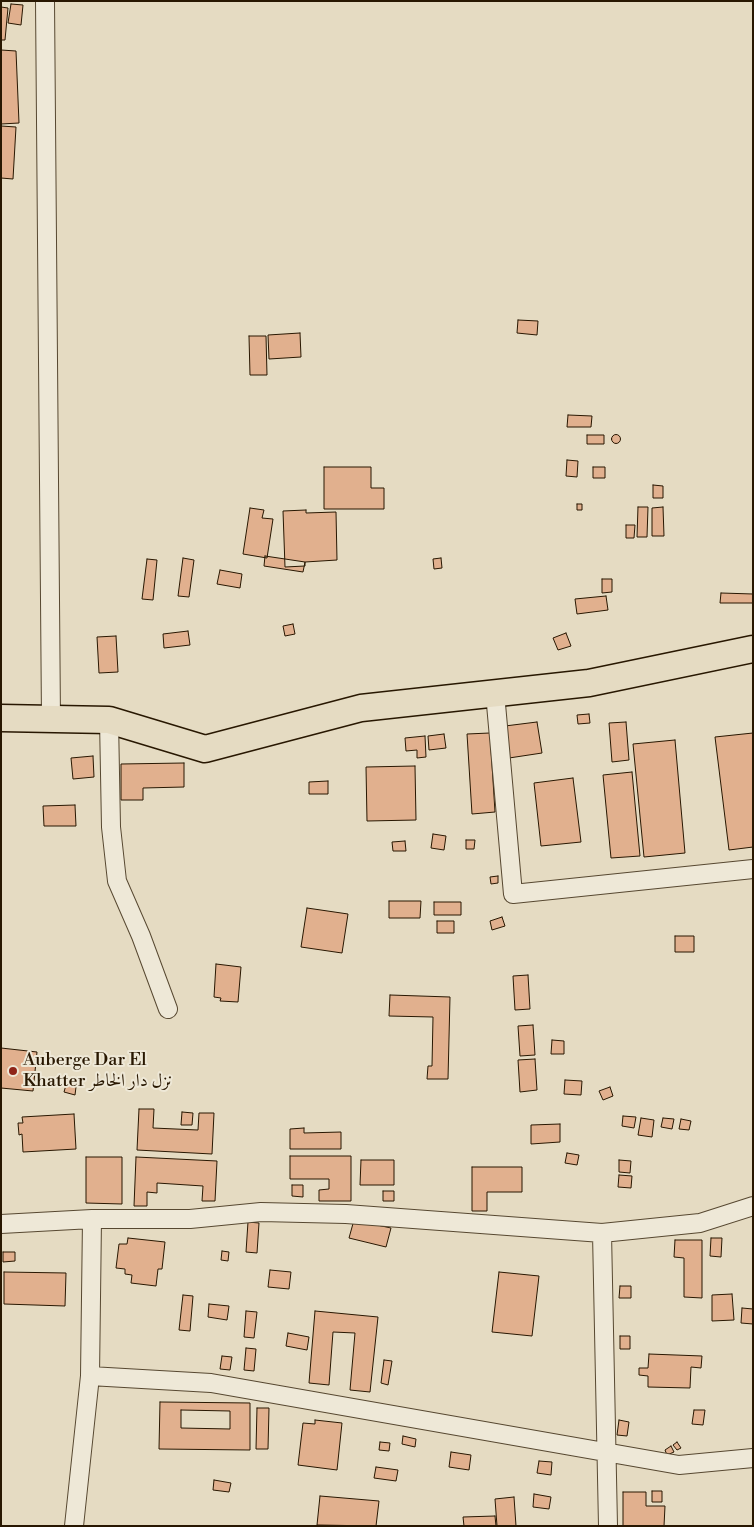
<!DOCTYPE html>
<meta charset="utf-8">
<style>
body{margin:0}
#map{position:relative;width:754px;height:1527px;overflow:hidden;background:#e5dbc2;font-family:"Libre Bodoni",serif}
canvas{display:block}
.frame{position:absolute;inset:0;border:2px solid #281701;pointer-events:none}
</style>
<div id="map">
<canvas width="754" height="1527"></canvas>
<div class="frame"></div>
</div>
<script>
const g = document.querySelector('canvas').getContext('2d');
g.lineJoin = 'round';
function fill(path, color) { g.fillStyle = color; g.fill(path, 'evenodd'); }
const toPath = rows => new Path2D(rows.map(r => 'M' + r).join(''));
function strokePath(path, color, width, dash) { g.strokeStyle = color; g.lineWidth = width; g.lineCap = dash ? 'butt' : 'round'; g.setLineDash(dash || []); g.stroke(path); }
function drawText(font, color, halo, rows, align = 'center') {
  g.font = font + ' "Libre Bodoni",Amiri,serif'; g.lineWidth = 4; g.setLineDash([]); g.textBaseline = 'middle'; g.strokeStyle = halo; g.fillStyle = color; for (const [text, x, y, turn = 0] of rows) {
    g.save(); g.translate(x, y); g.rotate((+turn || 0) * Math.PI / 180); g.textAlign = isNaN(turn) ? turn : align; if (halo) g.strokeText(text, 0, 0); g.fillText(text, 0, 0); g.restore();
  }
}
const building = toPath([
 [11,4,23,5,21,25,8,23,11,4],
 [1,7,8,8,5,40,1,40,1,7],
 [1,50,16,51,19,123,1,124,1,50],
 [1,126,16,127,13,179,1,178,1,126],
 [518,320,538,321,537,335,517,333,518,320],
 [300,333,301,357,269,359,268,335,300,333],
 [249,336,266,336,267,375,250,375,249,336],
 [568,415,592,416,591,427,567,427,568,415],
 '611.5 439a4.5 4.5 0 1 1 9 0a4.5 4.5 0 1 1-9 0Z',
 [587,435,604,435,604,444,587,444,587,435],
 [567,460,578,461,577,477,566,476,567,460],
 [324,467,371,467,371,488,384,488,384,509,324,509,324,467],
 [593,467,605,467,605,478,593,478,593,467],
 [653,485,663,486,663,498,653,498,653,485],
 [577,504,582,504,582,510,577,510,577,504],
 [638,507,648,507,647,537,637,537,638,507],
 [663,507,664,536,652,536,652,508,663,507],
 [250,508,264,510,262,518,273,519,267,558,243,554,250,508],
 [306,510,306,513,336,512,337,560,305,562,305,566,285,567,283,511,306,510],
 [626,525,635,525,634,538,626,538,626,525],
 [265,556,305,562,303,572,264,566,265,556],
 [183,558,194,560,189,597,178,596,183,558],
 [441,558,442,568,434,569,433,559,441,558],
 [147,559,157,560,153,600,142,599,147,559],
 [220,570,242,574,240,588,217,584,220,570],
 [602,579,612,579,612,592,602,593,602,579],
 [721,593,753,594,753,603,720,603,721,593],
 [606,596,608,610,577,614,575,599,606,596],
 [293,624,295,634,285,636,283,626,293,624],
 [188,631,190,645,164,648,163,634,188,631],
 [566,633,571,646,558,650,553,638,566,633],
 [116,636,118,672,99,673,97,637,116,636],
 [589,714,590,723,578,724,577,715,589,714],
 [537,722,542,753,509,758,505,726,537,722],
 [626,722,629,760,612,762,609,723,626,722],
 [490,733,495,812,472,814,467,734,490,733],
 [753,733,753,847,729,850,715,737,753,733],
 [444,734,446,748,429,750,428,736,444,734],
 [425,736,426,757,417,758,417,750,406,751,405,738,425,736],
 [675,740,685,853,644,857,633,744,675,740],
 [93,756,94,777,73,779,71,758,93,756],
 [184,763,184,787,143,788,143,800,121,800,121,764,184,763],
 [415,766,416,820,367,821,366,767,415,766],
 [632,772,640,856,611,858,603,775,632,772],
 [573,778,581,842,541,846,534,783,573,778],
 [328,781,328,794,309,794,309,782,328,781],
 [75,805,76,826,44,826,43,806,75,805],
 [433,834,446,836,444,850,431,848,433,834],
 [466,840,475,840,474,849,466,849,466,840],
 [405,841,406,851,393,851,392,842,405,841],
 [498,876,498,883,491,884,490,877,498,876],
 [389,901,421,901,420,918,389,918,389,901],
 [434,902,461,902,461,915,434,915,434,902],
 [307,908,348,914,342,953,301,947,307,908],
 [502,917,505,926,492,930,490,921,502,917],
 [437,921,454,921,454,933,437,933,437,921],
 [675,936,694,936,694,952,675,952,675,936],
 [216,964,241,967,238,1002,220,1001,221,998,214,997,216,964],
 [528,975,530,1009,515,1010,513,976,528,975],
 [390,995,450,997,448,1079,427,1079,428,1066,432,1066,433,1017,389,1016,390,995],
 [533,1025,535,1055,520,1056,518,1026,533,1025],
 [552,1040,564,1041,564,1054,551,1054,552,1040],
 [1,1048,37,1052,33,1091,1,1088,1,1048],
 [535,1059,537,1090,520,1092,518,1060,535,1059],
 [565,1080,582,1081,581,1095,564,1094,565,1080],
 [66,1085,76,1087,75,1095,64,1092,66,1085],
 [610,1087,613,1096,603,1100,599,1091,610,1087],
 [139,1109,154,1109,153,1128,198,1130,199,1113,214,1113,212,1154,137,1150,139,1109],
 [182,1112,193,1113,192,1125,181,1125,182,1112],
 [74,1114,76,1149,23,1152,22,1134,19,1135,18,1123,23,1123,22,1117,74,1114],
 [623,1116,636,1117,634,1128,622,1126,623,1116],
 [641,1118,654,1120,652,1137,638,1135,641,1118],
 [663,1118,674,1119,672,1129,661,1127,663,1118],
 [681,1119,691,1121,689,1130,679,1129,681,1119],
 [560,1124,560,1142,531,1144,531,1125,560,1124],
 [304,1128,304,1133,341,1132,341,1149,290,1149,290,1129,304,1128],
 [567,1153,579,1155,577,1165,565,1163,567,1153],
 [290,1156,351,1156,351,1201,319,1201,319,1190,329,1189,329,1179,290,1179,290,1156],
 [86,1157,122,1157,122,1204,86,1203,86,1157],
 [136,1157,217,1161,215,1201,202,1201,203,1186,157,1183,157,1193,147,1192,147,1206,134,1206,136,1157],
 [361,1160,394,1160,394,1185,360,1185,361,1160],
 [619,1160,631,1161,630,1173,619,1172,619,1160],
 [472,1167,522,1167,522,1192,487,1192,487,1211,472,1211,472,1167],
 [619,1175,632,1176,631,1188,618,1187,619,1175],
 [292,1185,303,1185,303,1197,292,1196,292,1185],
 [383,1191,394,1191,394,1201,383,1201,383,1191],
 [354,1220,391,1228,386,1247,349,1238,354,1220],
 [248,1222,259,1223,257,1253,246,1252,248,1222],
 [128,1238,165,1242,162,1269,158,1269,156,1286,131,1283,132,1275,125,1274,125,1269,116,1268,119,1244,127,1244,128,1238],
 [711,1238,722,1238,721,1257,710,1256,711,1238],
 [675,1240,702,1240,702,1298,684,1297,684,1258,674,1257,675,1240],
 [222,1251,229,1252,228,1261,221,1260,222,1251],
 [3,1252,15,1252,15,1261,3,1262,3,1252],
 [270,1270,291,1272,289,1289,268,1287,270,1270],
 [4,1272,66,1273,65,1306,4,1304,4,1272],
 [499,1272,539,1276,532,1336,492,1332,499,1272],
 [620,1286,631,1286,631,1298,619,1298,620,1286],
 [732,1294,734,1320,712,1321,712,1295,732,1294],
 [183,1295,193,1296,190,1331,179,1330,183,1295],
 [209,1304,229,1306,227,1320,208,1317,209,1304],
 [742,1308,753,1309,753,1324,741,1323,742,1308],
 [246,1311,257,1312,254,1338,244,1337,246,1311],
 [315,1311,378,1317,370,1392,350,1390,355,1333,333,1332,329,1385,309,1383,315,1311],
 [288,1333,309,1337,307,1350,286,1346,288,1333],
 [620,1336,630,1336,630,1349,620,1349,620,1336],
 [246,1348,256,1349,254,1371,244,1370,246,1348],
 [649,1354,702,1356,701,1368,691,1367,690,1388,648,1387,648,1376,639,1375,639,1368,648,1368,649,1354],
 [222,1356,232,1357,230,1370,220,1369,222,1356],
 [384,1360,392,1361,388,1385,381,1383,384,1360],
 [160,1402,250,1403,250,1450,159,1449,160,1402],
 [181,1410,230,1411,230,1429,181,1428,181,1410],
 [257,1408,269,1408,268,1449,256,1449,257,1408],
 [694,1410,705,1410,703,1425,692,1424,694,1410],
 [315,1420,342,1423,337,1470,298,1465,303,1423,315,1424,315,1420],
 [619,1420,629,1422,627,1436,617,1435,619,1420],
 [403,1436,416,1439,415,1447,402,1444,403,1436],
 [380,1442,390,1443,389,1451,379,1450,380,1442],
 [677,1442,681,1448,677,1450,673,1445,677,1442],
 [671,1446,674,1452,667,1455,665,1450,671,1446],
 [451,1452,471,1455,469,1470,449,1467,451,1452],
 [539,1461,552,1462,551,1475,537,1473,539,1461],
 [376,1467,398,1470,396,1481,374,1478,376,1467],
 [214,1480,231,1483,229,1492,213,1490,214,1480],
 [652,1491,662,1491,662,1502,652,1502,652,1491],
 [623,1492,646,1492,646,1506,665,1506,664,1526,623,1526,623,1492],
 [534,1494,551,1497,549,1509,533,1507,534,1494],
 [320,1496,379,1501,376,1526,317,1525,320,1496],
 [514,1497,516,1526,497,1526,495,1499,514,1497],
 [495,1516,496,1526,464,1526,463,1517,495,1516]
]);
const minor = toPath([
 [45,1,51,719],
 [495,693,513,894,753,869],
 [109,720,111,827,117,881,141,936,168,1009],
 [92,1219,90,1376,211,1383,679,1465,753,1458],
 [1,1224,92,1219,190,1219,261,1212,346,1214,602,1233,700,1223,753,1206],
 [602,1233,608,1526],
 [74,1526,90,1376]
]);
const primary = toPath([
 [1,718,109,720,205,749,361,708,589,683,753,649]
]);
const markers = [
 [13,1071,5,"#8f2418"]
];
const poiNames = [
 ["Auberge Dar El",23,1061],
 ["Khatter نزل دار الخاطر",23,1082]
];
fill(building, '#e1b08e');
strokePath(building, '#281701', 1);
strokePath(minor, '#574831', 20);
strokePath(primary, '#281701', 29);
strokePath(minor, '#eee8d7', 18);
strokePath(primary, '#e5dbc2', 26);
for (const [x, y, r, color] of markers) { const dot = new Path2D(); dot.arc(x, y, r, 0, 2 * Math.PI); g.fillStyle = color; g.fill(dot); strokePath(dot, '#eee8d7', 2); }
drawText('18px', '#281701', '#eee8d7', poiNames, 'left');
</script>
